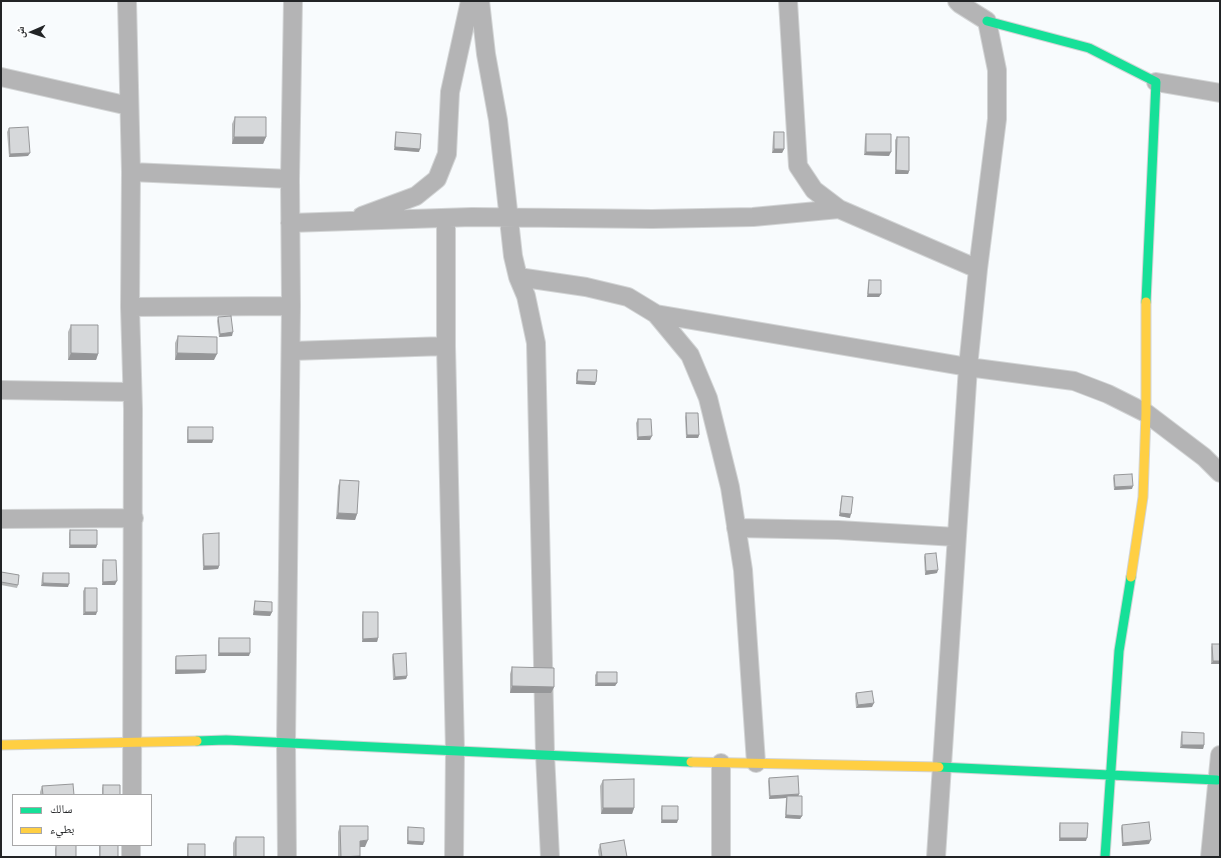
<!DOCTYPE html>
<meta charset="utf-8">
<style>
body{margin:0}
#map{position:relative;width:1221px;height:858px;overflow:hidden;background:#f8fbfd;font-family:"Times New Roman","Noto Naskh Arabic",serif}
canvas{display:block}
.frame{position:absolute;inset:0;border:2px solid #222426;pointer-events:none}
.legend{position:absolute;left:12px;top:794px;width:140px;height:52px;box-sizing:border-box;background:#fff;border:1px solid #a7a7a8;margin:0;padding:5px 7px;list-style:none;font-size:12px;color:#222426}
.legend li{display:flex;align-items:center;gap:8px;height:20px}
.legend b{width:20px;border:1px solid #a7a7a8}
.north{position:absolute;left:12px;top:12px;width:40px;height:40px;-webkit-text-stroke:3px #fff;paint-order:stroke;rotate:268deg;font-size:11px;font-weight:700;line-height:16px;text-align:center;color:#222426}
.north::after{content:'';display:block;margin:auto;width:14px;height:18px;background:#222426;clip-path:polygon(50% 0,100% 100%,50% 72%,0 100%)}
</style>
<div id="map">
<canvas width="1221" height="858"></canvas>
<div class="frame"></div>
<ul class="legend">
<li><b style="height:5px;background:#16e098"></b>سالك</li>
<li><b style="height:5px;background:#ffcf43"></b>بطيء</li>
</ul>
<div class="north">ش</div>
</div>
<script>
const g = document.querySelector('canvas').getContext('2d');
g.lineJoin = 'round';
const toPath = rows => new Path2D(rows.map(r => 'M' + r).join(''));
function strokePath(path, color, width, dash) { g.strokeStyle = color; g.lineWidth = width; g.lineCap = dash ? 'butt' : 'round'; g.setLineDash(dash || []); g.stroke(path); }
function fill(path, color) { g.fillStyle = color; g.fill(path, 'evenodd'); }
const street = toPath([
 [127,1,131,172,130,307,133,409,132,795],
 [480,1,486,54,498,120,513,256,518,277,526,296,536,343,545,754,550,857],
 [788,1,798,166,814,190,839,209,978,269],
 [1,77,129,106],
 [1156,82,1220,93],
 [131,172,290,179],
 [362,216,416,196,437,179,447,154,450,92,470,1],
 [446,218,446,346,455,751,454,857],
 [290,223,472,217,652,219,753,217,839,209],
 [518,277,586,287,628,297,656,314,690,355,708,398,730,487,743,570,756,763],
 [130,307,291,306],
 [656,314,968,367,1074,381,1108,394,1146,413,1204,457,1220,473],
 [291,351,446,346],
 [1,390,131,392],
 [1,519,134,518],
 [736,528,838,530,956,537],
 [131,857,131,845],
 [287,857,286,743,291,306,290,179,293,1],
 [721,857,721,763],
 [936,857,968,367,978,269,997,119,997,70,987,21,960,4,957,1],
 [1210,857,1220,755]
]);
const fast = toPath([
 [987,21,1089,48,1156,82,1146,302],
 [197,741,226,740,691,762],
 [939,767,1217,780],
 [1105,857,1119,651,1131,577]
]);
const slow = toPath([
 [1131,577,1143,497,1146,413,1146,302],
 [1,745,197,741],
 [691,762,939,767]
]);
const wall = toPath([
 [235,117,266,137,263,144,232,144,232,124],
 [9,128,28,156,9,157,7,132],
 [396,132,419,152,394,150,395,135],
 [774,132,784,149,782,153,772,153,773,136],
 [866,134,889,156,864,155,865,137],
 [897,137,909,171,908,174,895,174,895,140],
 [869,280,881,294,879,297,867,297,868,283],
 [218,317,232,336,219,337,217,321],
 [71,325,98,354,96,360,68,360,68,332],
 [178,336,214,360,175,360,175,343],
 [578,370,595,385,576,384,576,373],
 [686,413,699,435,698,438,686,438,685,417],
 [638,419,650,440,637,440,636,423],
 [188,427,213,440,212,443,187,443,187,430],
 [1114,475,1132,489,1114,490,1113,478],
 [340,480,357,514,355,520,336,519,338,486],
 [842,496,850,518,839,516,841,499],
 [70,530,97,545,96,548,69,548,69,533],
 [203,534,219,566,218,569,203,570,202,537],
 [925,554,937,573,925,575,924,557],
 [103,560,115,585,102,585,102,564],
 [1,572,18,585,17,588,1,585],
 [43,573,68,587,41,586,42,576],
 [85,588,96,615,83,615,83,591],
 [255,601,272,612,270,616,253,615,254,604],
 [363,612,378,638,377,642,362,642,362,615],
 [219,638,249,656,218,656,218,641],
 [1212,644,1220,644,1220,664,1211,664,1211,647],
 [393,654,407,676,406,679,393,680,392,657],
 [176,656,206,670,205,673,175,674,175,659],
 [512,667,554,687,551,693,510,693,510,674],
 [597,672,617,683,615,686,595,686,595,675],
 [856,693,872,707,856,708,855,696],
 [1182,732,1204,745,1203,749,1180,748,1181,735],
 [769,778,798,796,802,816,800,819,785,818,786,798,769,799,768,781],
 [603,780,634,808,632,814,601,814,600,786],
 [103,785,120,795,102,795,102,788],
 [42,786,74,795,40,795,40,792],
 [662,806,677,823,661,823,661,809],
 [1060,823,1086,841,1059,841,1059,826],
 [1122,825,1149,844,1122,846,1121,828],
 [340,826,365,847,360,847,359,857,338,857,338,832],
 [408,827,423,845,407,844,407,830],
 [236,837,264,857,233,857,233,843],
 [188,844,205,857,187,857,187,848],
 [600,844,627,857,599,857,598,851],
 [55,845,76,845,76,857,55,857,55,849,56,846,55,846],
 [99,845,118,845,118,857,99,857]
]);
const shadedWall = toPath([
 [234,137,266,137,263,144,232,144],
 [395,147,420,149,419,152,394,150],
 [774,149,784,149,782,153,772,153],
 [866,152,891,152,889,156,864,155],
 [30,153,28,156,9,157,10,154],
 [896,170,909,171,908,174,895,174],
 [868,294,881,294,879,297,867,297],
 [233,332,232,336,219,337,220,334],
 [71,353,98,354,96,360,68,360],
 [177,353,217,354,214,360,175,360],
 [577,381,596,382,595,385,576,384],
 [687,435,699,435,698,438,686,438],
 [652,436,650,440,637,440,638,437],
 [188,440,213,440,212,443,187,443],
 [1133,486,1132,489,1114,490,1115,487],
 [338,513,357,514,355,520,336,519],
 [840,513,851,514,850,518,839,516],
 [70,545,97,545,96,548,69,548],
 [204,566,219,566,218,569,203,570],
 [938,570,937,573,925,575,926,571],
 [117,581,115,585,102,585,103,582],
 [43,583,69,584,68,587,41,586],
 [254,611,272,612,270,616,253,615],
 [85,612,97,612,96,615,83,615],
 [378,638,377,642,362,642,363,639],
 [219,653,250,653,249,656,218,656],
 [1213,661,1220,661,1220,664,1211,664],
 [176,670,206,670,205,673,175,674],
 [407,676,406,679,393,680,395,677],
 [597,683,617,683,615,686,595,686],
 [512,686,554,687,551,693,510,693],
 [874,703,872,707,856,708,858,705],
 [1182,745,1204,745,1203,749,1180,748],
 [799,794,798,798,787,796,786,798,769,799,770,796],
 [603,808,634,808,632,814,601,814],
 [786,815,802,816,800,819,785,818],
 [662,820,678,820,677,823,661,823],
 [1060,838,1087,838,1086,841,1059,841],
 [368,840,365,847,357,847,360,841],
 [1151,840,1149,844,1122,846,1123,843],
 [408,841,424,842,423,845,407,844]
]);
const building = toPath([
 [235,117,266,117,266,137,234,137,235,117],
 [28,127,30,153,10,154,9,128,28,127],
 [396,132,421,134,420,149,395,147,396,132],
 [774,132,784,132,784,149,774,149,774,132],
 [866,134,891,134,891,152,866,152,866,134],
 [897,137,909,137,909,171,896,170,897,137],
 [869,280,881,280,881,294,868,294,869,280],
 [231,316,233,332,220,334,218,317,231,316],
 [71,325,98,325,98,354,71,353,71,325],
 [178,336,217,337,217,354,177,353,178,336],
 [578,370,597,370,596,382,577,381,578,370],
 [686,413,698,413,699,435,687,435,686,413],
 [638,419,651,419,652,436,638,437,638,419],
 [188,427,213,427,213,440,188,440,188,427],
 [1132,474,1133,486,1115,487,1114,475,1132,474],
 [340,480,359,481,357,514,338,513,340,480],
 [842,496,853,497,851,514,840,513,842,496],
 [70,530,97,530,97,545,70,545,70,530],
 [219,533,219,566,204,566,203,534,219,533],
 [936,553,938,570,926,571,925,554,936,553],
 [103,560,116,560,117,581,103,582,103,560],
 [1,572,19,575,18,585,1,582,1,572],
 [43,573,69,573,69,584,43,583,43,573],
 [85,588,97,588,97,612,85,612,85,588],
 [255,601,272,602,272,612,254,611,255,601],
 [363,612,378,612,378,638,363,639,363,612],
 [219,638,250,638,250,653,219,653,219,638],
 [1212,644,1220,644,1220,661,1213,661,1212,644],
 [406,653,407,676,395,677,393,654,406,653],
 [206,655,206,670,176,670,176,656,206,655],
 [512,667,554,668,554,687,512,686,512,667],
 [597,672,617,672,617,683,597,683,597,672],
 [872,691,874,703,858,705,856,693,872,691],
 [1182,732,1204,733,1204,745,1182,745,1182,732],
 [798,776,799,794,770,796,769,778,798,776],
 [634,779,634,808,603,808,603,780,634,779],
 [73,784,74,795,43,795,42,786,73,784],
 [103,785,120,785,120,795,103,795,103,785],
 [787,796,802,796,802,816,786,815,787,796],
 [662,806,678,806,678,820,662,820,662,806],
 [1149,822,1151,840,1123,843,1122,825,1149,822],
 [1060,823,1088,823,1087,838,1060,838,1060,823],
 [340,826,368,826,368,840,360,841,360,856,341,857,340,826],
 [408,827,424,828,424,842,408,841,408,827],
 [236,837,264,837,264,857,236,857,236,837],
 [624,840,627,857,602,857,600,844,624,840],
 [188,844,205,844,205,857,188,857,188,844],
 [56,845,76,845,76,857,56,857,56,845],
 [100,845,118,845,118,857,100,857,100,845]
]);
strokePath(street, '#d2d4d5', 20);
strokePath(fast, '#d2d4d5', 11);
strokePath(slow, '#d2d4d5', 11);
strokePath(street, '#b4b4b5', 18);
strokePath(fast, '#16e098', 9);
strokePath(slow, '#ffcf43', 9);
fill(wall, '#b8babb');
fill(shadedWall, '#969799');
fill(building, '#d6d8da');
strokePath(building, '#969799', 1);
</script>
